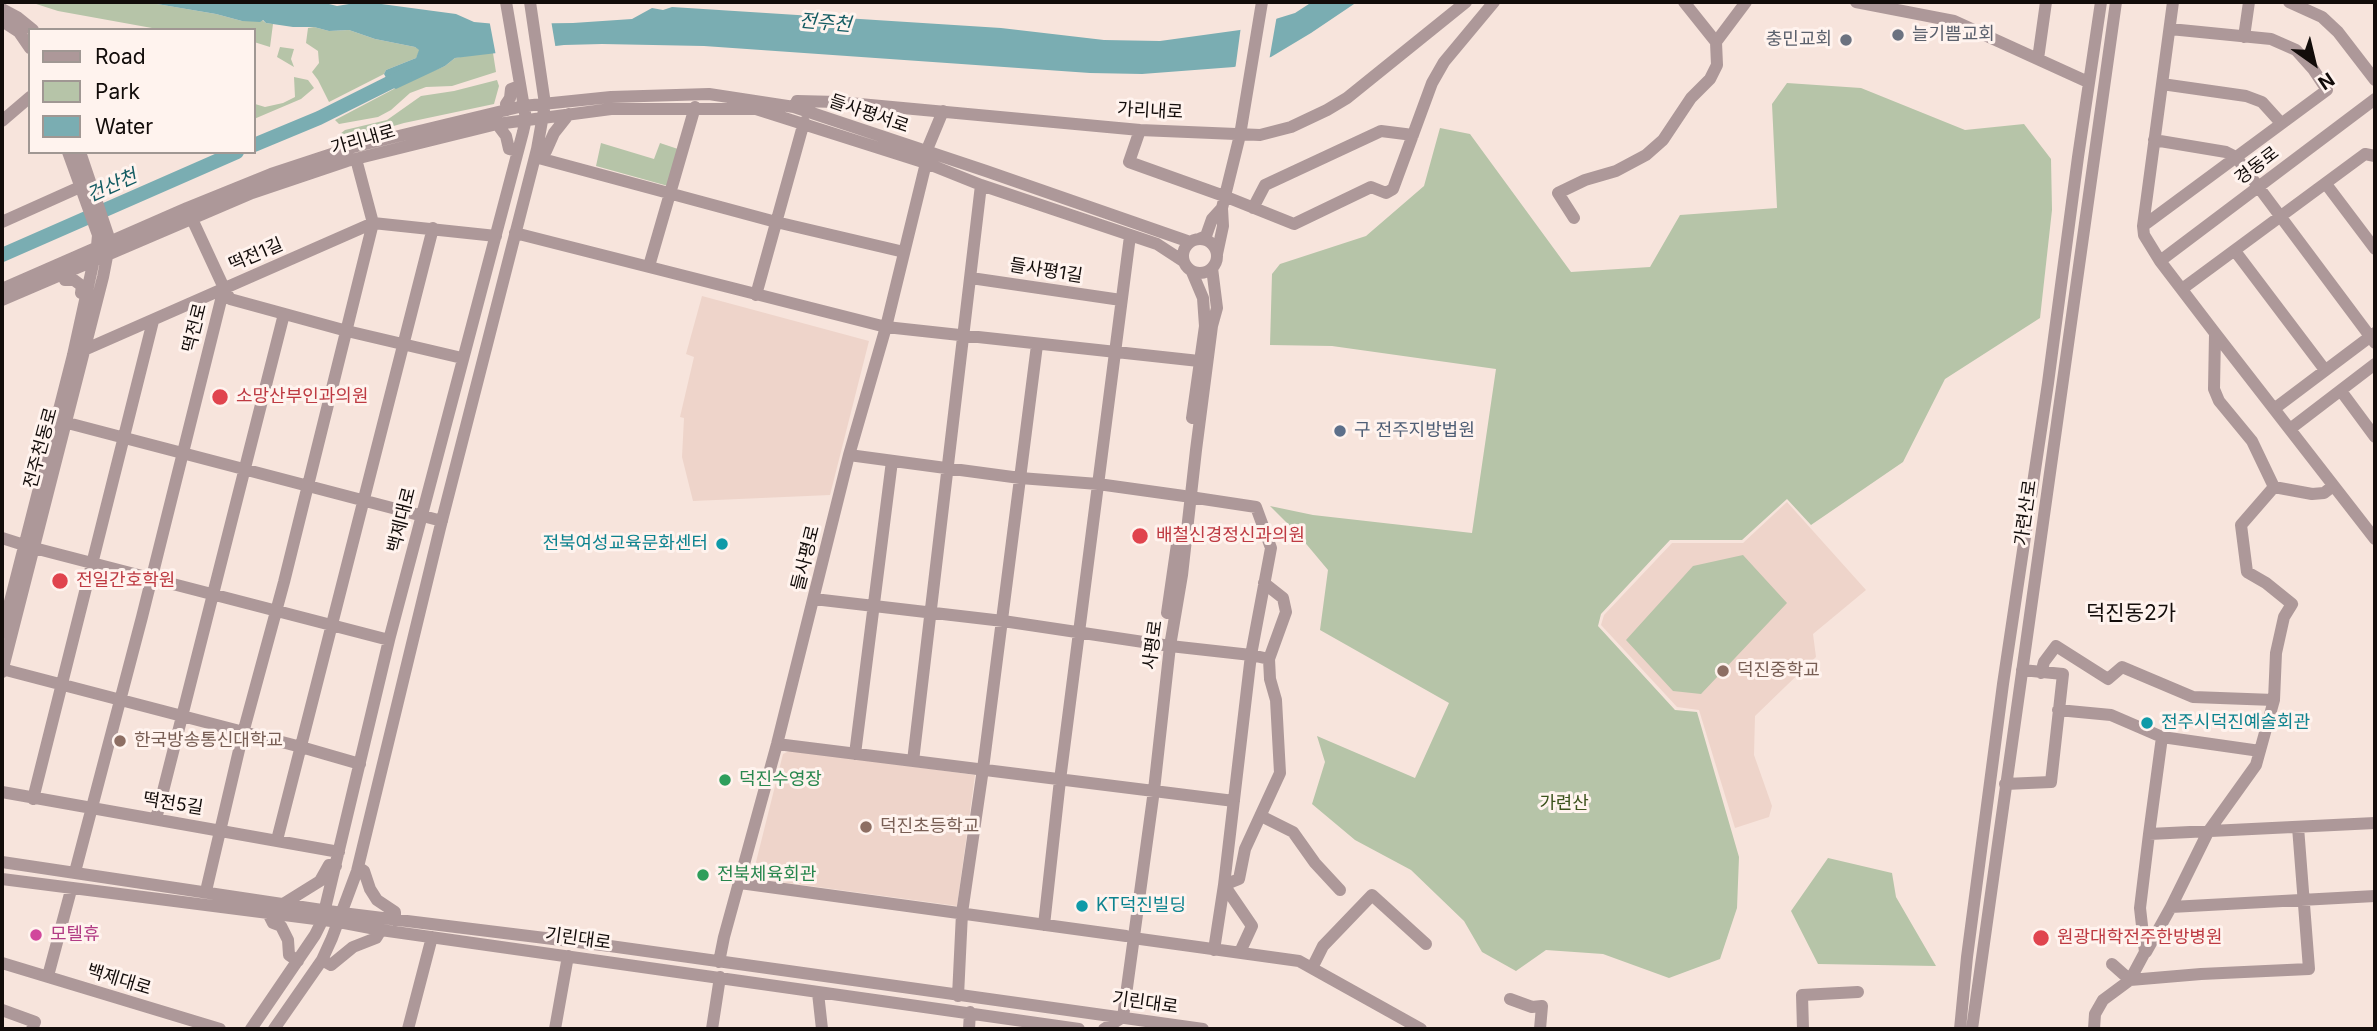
<!DOCTYPE html>
<meta charset="utf-8">
<style>
body{margin:0}
#map{position:relative;width:2377px;height:1031px;overflow:hidden;background:#f7e4dc;font-family:Inter,sans-serif}
canvas{display:block}
.frame{position:absolute;inset:0;border:4px solid #120c0a;pointer-events:none}
.legend{position:absolute;left:28px;top:28px;width:228px;height:126px;box-sizing:border-box;background:#fff3ee;border:2px solid #a09793;margin:0;padding:9px 12px;list-style:none;font-size:21px;color:#120c0a}
.legend li{display:flex;align-items:center;gap:14px;height:35px}
.legend b{width:35px;border:2px solid #a09793}
.north{position:absolute;left:2279px;top:28px;width:70px;height:70px;-webkit-text-stroke:5px #fff3ee;paint-order:stroke;rotate:146deg;font-size:19px;font-weight:700;line-height:28px;text-align:center;color:#120c0a}
.north::after{content:'';display:block;margin:auto;width:24px;height:32px;background:#120c0a;clip-path:polygon(50% 0,100% 100%,50% 72%,0 100%)}
</style>
<div id="map">
<canvas width="2377" height="1031"></canvas>
<div class="frame"></div>
<ul class="legend">
<li><b style="height:9px;background:#ad9899"></b>Road</li>
<li><b style="height:19px;background:#b6c4a8"></b>Park</li>
<li><b style="height:19px;background:#7aadb2"></b>Water</li>
</ul>
<div class="north">N</div>
</div>
<script>
const g = document.querySelector('canvas').getContext('2d');
g.lineJoin = 'round';
function fill(path, color) { g.fillStyle = color; g.fill(path, 'evenodd'); }
const toPath = rows => new Path2D(rows.map(r => 'M' + r).join(''));
function strokePath(path, color, width, dash) { g.strokeStyle = color; g.lineWidth = width; g.lineCap = dash ? 'butt' : 'round'; g.setLineDash(dash || []); g.stroke(path); }
function drawText(font, color, halo, rows, align = 'center') {
  g.font = font + ' Inter,"Noto Sans KR",sans-serif'; g.lineWidth = 6; g.setLineDash([]); g.textBaseline = 'middle'; g.strokeStyle = halo; g.fillStyle = color; for (const [text, x, y, turn = 0] of rows) {
    g.save(); g.translate(x, y); g.rotate((+turn || 0) * Math.PI / 180); g.textAlign = isNaN(turn) ? turn : align; if (halo) g.strokeText(text, 0, 0); g.fillText(text, 0, 0); g.restore();
  }
}
const built = toPath([
 [702,296,869,341,830,495,693,501,682,457,684,418,680,417,694,357,686,354],
 [1787,502,1866,590,1813,634,1816,657,1755,716,1754,755,1772,806,1769,817,1735,828,1699,710,1677,707,1601,625,1604,615,1672,543,1743,543],
 [791,750,975,775,957,906,752,878,783,754]
]);
const green = toPath([
 [30,2,145,2,216,14,242,21,262,20,266,23,273,24,270,47,254,42,254,30,163,30,58,11],
 [314,27,329,31,349,30,375,39,415,47,420,50,416,58,386,70,384,74,329,102,318,80,312,72,319,63,318,51,306,43,308,28],
 [280,47,294,49,291,59,294,67,277,57],
 [487,52,493,53,496,72,452,86,426,87,410,93,391,110,378,117,339,124,335,120,409,81,445,66,455,58],
 [294,77,308,80,314,88,301,99,254,119,255,104,265,107,283,103,295,97],
 [497,80,499,86,494,104,404,123,342,141,340,134,345,130,387,120,421,96,454,91],
 [1787,83,1861,88,1965,130,2024,124,2051,159,2052,210,2040,318,1945,379,1903,462,1811,525,1787,499,1742,540,1670,540,1601,614,1598,626,1675,710,1697,712,1739,857,1737,908,1720,959,1669,978,1603,954,1546,950,1516,971,1482,952,1464,921,1411,870,1355,840,1312,804,1325,762,1317,736,1415,778,1449,703,1320,630,1328,570,1297,533,1270,506,1313,515,1472,533,1496,369,1332,346,1270,345,1272,274,1280,264,1366,236,1424,186,1440,128,1470,134,1571,272,1650,267,1680,215,1777,208,1772,104],
 [601,143,654,159,660,143,678,149,668,186,596,166],
 [1743,555,1787,603,1701,694,1673,691,1626,640,1693,566],
 [1828,858,1892,873,1896,897,1936,966,1818,964,1791,911]
]);
const water = toPath([
 [145,2,321,2,337,6,361,2,374,3,456,14,474,22,496,24,573,23,632,19,652,8,663,10,672,7,1001,28,1104,40,1160,41,1240,30,1295,13,1312,2,1357,2,1311,33,1271,57,1234,67,1142,74,1090,73,704,46,602,44,564,45,455,58,445,66,396,89,391,87,384,74,386,70,416,58,419,50,415,47,375,39,349,30,329,31,314,27,293,27,266,23,263,20,260,22,242,21,216,14]
]);
const pier = toPath([
 [1277,15,1269,61,1235,71,1241,26],
 [489,19,551,20,556,50,496,56]
]);
const river = toPath([
 [254,145,319,118,405,75],
 [2,255,237,152]
]);
const minor = toPath([
 [1856,2,1954,21,2088,82],
 [2173,2,2143,226,2144,235,2160,261,2215,333,2375,539],
 [2289,2,2322,17,2338,32,2375,80],
 [2,9,17,17,33,30],
 [2,21,19,32,30,48],
 [2244,37,2249,2],
 [1716,42,1746,2],
 [2038,59,2046,2],
 [2162,84,2246,96,2262,102,2281,123],
 [794,107,797,101,838,102,1140,130,1260,135,1291,127,1327,110,1347,98,1466,2],
 [507,110,506,104,510,98,511,89,519,86],
 [2,121,30,97],
 [497,124,506,136,509,149,517,151],
 [1140,130,1129,162,1224,196,1294,224,1371,187,1386,193,1393,189,1432,83,1444,62,1494,2],
 [2154,140,2226,152,2236,157,2375,343],
 [537,149,546,151,554,133,569,114],
 [535,157,776,222,904,252],
 [2326,184,2375,249],
 [1253,208,1265,185,1381,131,1413,135],
 [1574,218,1558,193,1585,180,1616,171,1646,155,1663,140,1691,98,1710,79,1717,65,1716,42,1684,2],
 [2,222,80,187],
 [2143,226,2327,90,2313,69,2296,50,2271,39,2170,29],
 [515,233,886,327,1199,361],
 [1199,239,1206,236,1212,219,1222,208],
 '1183 256a17 17 0 1 1 34 0a17 17 0 1 1-34 0Z',
 [2235,251,2325,370],
 [1217,254,1223,226,1222,208,1240,135,1262,2],
 [2160,261,2375,99],
 [649,266,695,107],
 [63,274,65,280,74,280,82,286,81,293,86,294],
 [971,278,1121,300],
 [224,288,230,299,347,331,462,358],
 [2,289,187,208,271,174,353,147,523,106,611,97,709,94,794,107,986,171,1190,242],
 [2182,289,2365,154,2375,156],
 [756,295,804,122],
 [2,300,252,193,347,161,497,124,611,109,756,109,926,163,981,185,1157,244,1183,261],
 [2215,334,2214,389,2219,401,2252,441,2274,487],
 [84,350,373,223,496,236],
 [2341,391,2375,437],
 [2274,409,2375,333],
 [1192,418,1205,326,1203,298,1192,272],
 [60,421,442,521],
 [2290,429,2375,364],
 [849,455,1020,478,1098,484,1184,496],
 [2333,486,2324,493,2312,494,2274,487,2241,525,2247,572,2266,583,2292,604,2284,617,2276,653,2274,700,2256,765,2208,832,2171,907,2375,896],
 [1190,497,1256,507,1271,548,1251,655,1224,885,1214,950],
 [2,538,24,545],
 [34,548,389,640],
 [814,599,1003,621,1170,646,1251,655,1269,659],
 [1167,613,1177,544],
 [2,633,73,355,97,246,98,235,68,152],
 [2,669,301,747,360,764],
 [2,672,103,277,110,241,80,152],
 [2041,673,2044,662,2056,646,2108,679,2122,667,2193,697,2274,700],
 [2058,710,2111,715,2162,737,2260,751],
 [2162,737,2149,834,2375,823],
 [777,744,1234,801],
 [855,754,892,461],
 [913,761,981,185],
 [2005,784,2051,782,2063,674,2022,670],
 [2,792,339,852],
 [33,799,153,321],
 [1261,816,1293,832,1315,863,1340,890],
 [156,819,284,314],
 [277,840,433,228],
 [2,862,342,913,610,946,1203,1029],
 [358,867,364,871,370,889,377,900,395,912,395,920],
 [75,872,142,617,224,288,192,219],
 [2,879,339,922,381,930,1079,1029],
 [740,883,1126,936],
 [206,891,243,733,284,582,373,223,356,159],
 [283,904,320,881,329,865,336,866],
 [269,915,273,923,281,926,288,940,289,955,298,961],
 [1044,925,1060,780,1130,236],
 [1133,938,1299,961,1421,1029],
 [1240,952,1252,926,1224,885,1239,879,1245,849,1280,773,1276,700,1270,679,1269,659,1286,612,1283,598,1264,583],
 [2146,952,2171,907],
 [322,960,331,965,353,947,376,938,381,930],
 [719,962,724,937,777,744,849,455,886,327,926,163,926,152,943,111],
 [2,963,220,1029],
 [2112,964,2130,980,2201,974,2309,969,2298,827],
 [1312,968,1323,946,1372,895,1426,944],
 [48,976,71,890],
 [818,993,822,1029],
 [958,996,962,913,983,769,1037,345],
 [1510,999,1532,1007,1542,1006,1540,1029],
 [2,1010,35,1022,32,1029],
 [251,1029,315,935,322,921,389,640,523,132,526,119,506,2],
 [274,1029,322,960,332,938,357,871,440,528,537,149,545,104,530,2],
 [408,1029,432,937],
 [555,1029,568,956],
 [712,1029,720,977],
 [969,1029,970,1012],
 [1104,1029,1123,1017,1154,790,1170,646,1182,575,1196,450,1212,326,1217,308,1212,268],
 [1803,1029,1802,995,1858,992],
 [1960,1029,1967,957,2003,684,2048,383,2078,157,2101,2],
 [1972,1029,2116,2],
 [2094,1029,2095,1014,2103,1000,2130,980,2145,952,2140,908,2149,834]
]);
const markers = [
 [1898,35,7,"#6b7280"],
 [1846,40,7,"#6b7280"],
 [220,397,9,"#e0444e"],
 [1340,431,7,"#5c6f8a"],
 [1140,536,9,"#e0444e"],
 [722,544,7,"#0f9aa8"],
 [60,581,9,"#e0444e"],
 [1723,671,7,"#8d6e63"],
 [2147,723,7,"#0f9aa8"],
 [120,741,7,"#8d6e63"],
 [725,780,7,"#2e9e5b"],
 [866,827,7,"#8d6e63"],
 [703,875,7,"#2e9e5b"],
 [1082,906,7,"#0f9aa8"],
 [36,935,7,"#d1479c"],
 [2041,938,9,"#e0444e"]
];
const worshipNames = [
 ["늘기쁨교회",1912,35],
 ["충민교회",1832,40,"right"]
];
const streetNames = [
 ["가리내로",1150,111,3],
 ["들사평서로",869,114,19],
 ["가리내로",363,140,-16],
 ["경동로",2257,166,-37],
 ["떡전1길",256,255,-23],
 ["들사평1길",1046,271,9],
 ["떡전로",195,328,-76],
 ["전주천동로",41,448,-75],
 ["가련산로",2026,513,-82],
 ["백제대로",402,520,-76],
 ["들사평로",806,558,-76],
 ["사평로",1153,645,-82],
 ["떡전5길",173,804,9],
 ["기린대로",578,939,8],
 ["백제대로",119,980,17],
 ["기린대로",1145,1003,8]
];
const healthNames = [
 ["소망산부인과의원",236,397],
 ["배철신경정신과의원",1156,536],
 ["전일간호학원",76,581],
 ["원광대학전주한방병원",2057,938]
];
const serviceNames = [
 ["구 전주지방법원",1354,431]
];
const cultureNames = [
 ["전북여성교육문화센터",708,544,"right"],
 ["전주시덕진예술회관",2161,723],
 ["KT덕진빌딩",1096,906]
];
const educationNames = [
 ["덕진중학교",1737,671],
 ["한국방송통신대학교",134,741],
 ["덕진초등학교",880,827]
];
const leisureNames = [
 ["덕진수영장",739,780],
 ["전북체육회관",717,875]
];
const parkNames = [
 ["가련산",1564,804]
];
const hotelNames = [
 ["모텔휴",50,935]
];
const waterNames = [
 ["전주천",825,23,5],
 ["건산천",112,186,-24]
];
const quarterNames = [
 ["덕진동2가",2131,614]
];
fill(built, '#eed4ca');
fill(green, '#b6c4a8');
fill(water, '#7aadb2');
fill(pier, '#f7e4dc');
strokePath(river, '#7aadb2', 14);
strokePath(minor, '#ad9899', 12);
for (const [x, y, r, color] of markers) { const dot = new Path2D(); dot.arc(x, y, r, 0, 2 * Math.PI); g.fillStyle = color; g.fill(dot); strokePath(dot, '#fff3ee', 2.5); }
drawText('18px', '#5b616d', '#fff3ee', worshipNames, 'left');
drawText('18px', '#120c0a', '#fff3ee', streetNames);
drawText('18px', '#be3a42', '#fff3ee', healthNames, 'left');
drawText('18px', '#4e5e75', '#fff3ee', serviceNames, 'left');
drawText('18px', '#0d838f', '#fff3ee', cultureNames, 'left');
drawText('18px', '#785e54', '#fff3ee', educationNames, 'left');
drawText('18px', '#27864d', '#fff3ee', leisureNames, 'left');
drawText('18px', '#3a511a', '#fff3ee', parkNames);
drawText('18px', '#b23c85', '#fff3ee', hotelNames, 'left');
drawText('italic 19px', '#135b62', '#fff3ee', waterNames);
drawText('21px', '#120c0a', '#fff3ee', quarterNames);
</script>
